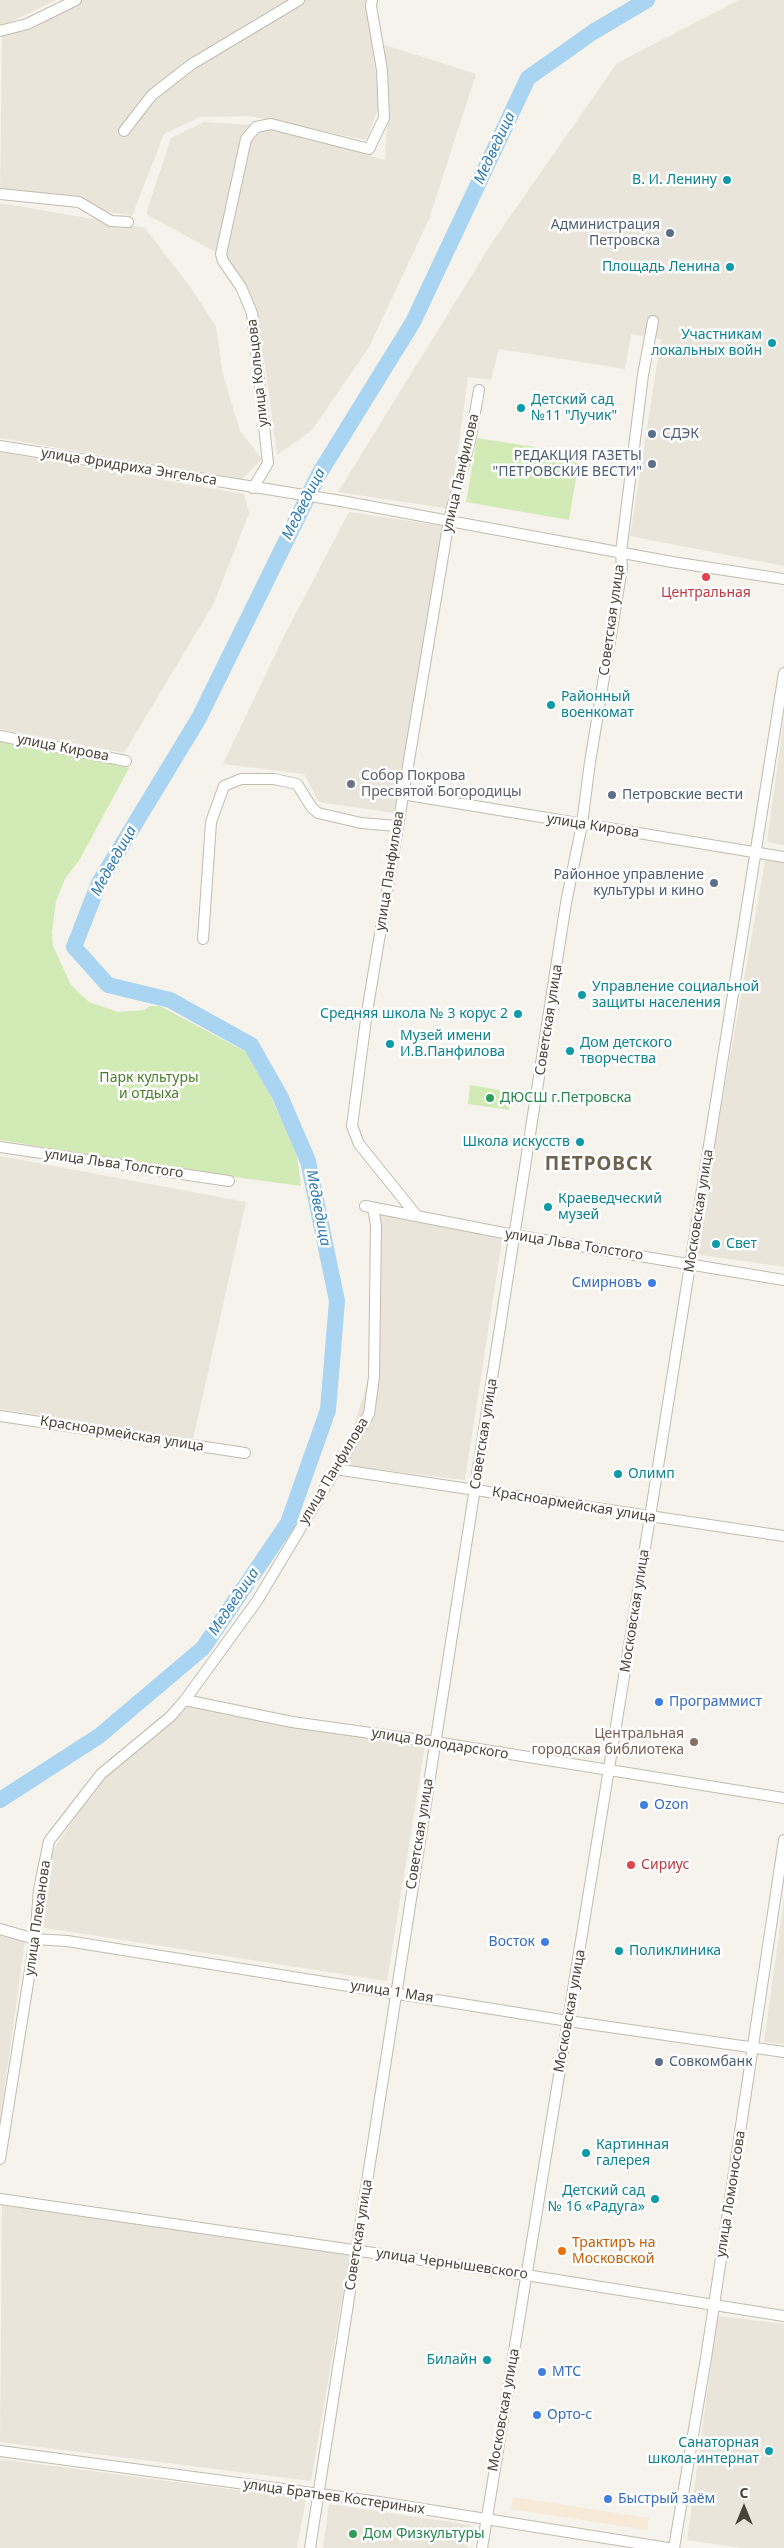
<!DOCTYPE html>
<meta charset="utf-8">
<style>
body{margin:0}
#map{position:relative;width:784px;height:2548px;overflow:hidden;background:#f6f3ec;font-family:"Noto Sans",sans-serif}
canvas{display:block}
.north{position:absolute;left:719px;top:2483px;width:50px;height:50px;-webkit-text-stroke:4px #fff;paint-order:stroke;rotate:0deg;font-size:14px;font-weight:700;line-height:20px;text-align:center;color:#4b4439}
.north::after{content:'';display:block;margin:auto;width:18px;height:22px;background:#4b4439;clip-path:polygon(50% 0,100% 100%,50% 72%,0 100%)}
</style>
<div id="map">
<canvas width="784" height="2548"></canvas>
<div class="north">С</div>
</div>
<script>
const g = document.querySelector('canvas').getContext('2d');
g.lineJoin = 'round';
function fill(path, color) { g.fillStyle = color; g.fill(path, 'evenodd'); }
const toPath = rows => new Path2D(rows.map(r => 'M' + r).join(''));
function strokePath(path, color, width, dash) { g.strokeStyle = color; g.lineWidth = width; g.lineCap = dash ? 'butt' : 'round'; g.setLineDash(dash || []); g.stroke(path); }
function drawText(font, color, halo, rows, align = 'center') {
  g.font = font + ' "Noto Sans",sans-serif'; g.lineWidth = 5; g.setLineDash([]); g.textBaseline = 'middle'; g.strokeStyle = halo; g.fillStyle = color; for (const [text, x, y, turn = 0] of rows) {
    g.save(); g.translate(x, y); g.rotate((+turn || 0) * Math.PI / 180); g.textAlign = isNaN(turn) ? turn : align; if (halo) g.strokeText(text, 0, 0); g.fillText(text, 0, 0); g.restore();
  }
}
const residential = toPath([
 [0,0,56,0,0,27],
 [73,0,366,0,380,104,366,140,250,116,200,117,164,134,132,216,0,192,2,36],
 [739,0,784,0,784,566,630,536,661,339,631,334,625,369,499,349,491,380,468,377,450,509,338,492,493,241,617,63],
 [382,44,476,74,429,219,369,347,312,430,277,455,265,364,248,288,223,256,146,214,171,138,204,122,270,126,385,160,389,90],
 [0,203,145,228,191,288,216,327,223,375,240,431,262,459,242,479,0,438],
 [0,452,244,494,249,513,214,603,124,753,0,729],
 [349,512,445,526,394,813,319,802,304,774,223,764,283,638],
 [784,719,784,845,767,842],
 [766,856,784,859,784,1267,695,1254],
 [0,1156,246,1202,193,1439,0,1409],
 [378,1208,503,1234,465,1480,342,1465,371,1370],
 [180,1703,425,1745,387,1981,39,1927,50,1854,107,1771],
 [784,1898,784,2044,764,2042],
 [0,1929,26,1934,0,2120],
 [2,2205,351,2246,311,2481,0,2442],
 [718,2316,784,2324,784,2548,742,2548,687,2540],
 [0,2459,306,2499,297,2548,0,2548],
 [329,2504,471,2525,467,2548,323,2548]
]);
const commercial = toPath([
 [513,2497,649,2518,647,2530,511,2509]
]);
const green = toPath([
 [477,438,580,454,569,520,466,502],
 [0,740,129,768,80,859,65,879,56,901,52,932,53,946,71,985,89,1002,118,1012,144,1010,150,1006,160,1006,250,1054,296,1149,301,1186,212,1174,0,1140],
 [470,1085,512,1092,509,1110,468,1104]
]);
const river = toPath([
 [0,1800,99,1736,203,1648,288,1523,328,1410,337,1301,308,1161,280,1096,251,1045,170,1000,108,985,74,947,99,883,199,718,319,474,413,322,528,78,593,32,647,0]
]);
const street = toPath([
 [0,31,27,24,76,0],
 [124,131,152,95,192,64,299,0],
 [0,194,79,202,111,221,128,222],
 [0,446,341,501,672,562,784,579],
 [253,488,268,463,252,313,241,287,223,261,221,254,246,139,256,127,271,124,369,149,384,118,382,70,371,6,372,0],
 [0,736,126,761],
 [402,794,784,857],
 [203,939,211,822,224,786,241,779,274,779,297,784,312,808,318,813,361,823,397,826],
 [0,1147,229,1181],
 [365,1206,514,1235,784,1280],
 [417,1216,359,1144,352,1126,367,1012,449,520,470,441,479,390],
 [0,1416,245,1453],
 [335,1469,784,1536],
 [185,1700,292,1722,435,1742,784,1798],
 [0,1929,35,1939,67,1941,568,2021,784,2052],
 [0,2159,35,1939,39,1890,49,1841,101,1774,170,1717,185,1700,257,1601,369,1414,374,1377,376,1225,373,1208],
 [0,2199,526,2275,784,2316],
 [0,2451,379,2502,668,2548],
 [310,2548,566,903,582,824,590,762,622,568,621,552,643,375,653,321],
 [482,2548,650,1517,784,673],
 [674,2548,706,2358,784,1840]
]);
const markers = [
 [727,180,5,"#0f9aa8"],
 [670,233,5,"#5c6f8a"],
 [730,267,5,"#0f9aa8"],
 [772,343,5,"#0f9aa8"],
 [521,408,5,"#0f9aa8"],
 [652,434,5,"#5c6f8a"],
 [652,464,5,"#5c6f8a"],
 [706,577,5,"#e0444e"],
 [551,705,5,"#0f9aa8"],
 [351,784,5,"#6b7280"],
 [612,795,5,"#5c6f8a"],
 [714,883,5,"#5c6f8a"],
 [582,995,5,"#0f9aa8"],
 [518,1014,5,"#0f9aa8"],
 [390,1044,5,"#0f9aa8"],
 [570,1051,5,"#0f9aa8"],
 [490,1098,5,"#2e9e5b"],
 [580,1142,5,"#0f9aa8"],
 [548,1207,5,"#0f9aa8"],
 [716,1244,5,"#0f9aa8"],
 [652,1283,5,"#3f7fe0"],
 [618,1474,5,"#0f9aa8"],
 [659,1702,5,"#3f7fe0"],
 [694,1742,5,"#8d6e63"],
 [644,1805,5,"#3f7fe0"],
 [631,1865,5,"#e0444e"],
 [545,1942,5,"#3f7fe0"],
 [619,1951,5,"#0f9aa8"],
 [659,2062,5,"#5c6f8a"],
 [586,2153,5,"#0f9aa8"],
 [655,2199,5,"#0f9aa8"],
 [562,2251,5,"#e8710a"],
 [487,2360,5,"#0f9aa8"],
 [542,2372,5,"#3f7fe0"],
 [537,2415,5,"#3f7fe0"],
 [769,2451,5,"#0f9aa8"],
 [608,2499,5,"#3f7fe0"],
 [353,2534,5,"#2e9e5b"]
];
const cultureNames = [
 ["В. И. Ленину",717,180,"right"],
 ["Площадь Ленина",720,267,"right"],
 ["Участникам",762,335,"right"],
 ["локальных войн",762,351,"right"],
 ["Детский сад",531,400],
 ["№11 \"Лучик\"",531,416],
 ["Районный",561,697],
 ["военкомат",561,713],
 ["Управление социальной",592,987],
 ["защиты населения",592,1003],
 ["Средняя школа № 3 корус 2",508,1014,"right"],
 ["Музей имени",400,1036],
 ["И.В.Панфилова",400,1052],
 ["Дом детского",580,1043],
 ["творчества",580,1059],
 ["Школа искусств",570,1142,"right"],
 ["Краеведческий",558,1199],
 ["музей",558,1215],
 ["Свет",726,1244],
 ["Олимп",628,1474],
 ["Поликлиника",629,1951],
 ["Картинная",596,2145],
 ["галерея",596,2161],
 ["Детский сад",645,2191,"right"],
 ["№ 16 «Радуга»",645,2207,"right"],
 ["Билайн",477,2360,"right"],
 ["Санаторная",759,2443,"right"],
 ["школа-интернат",759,2459,"right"]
];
const serviceNames = [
 ["Администрация",660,225],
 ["Петровска",660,241],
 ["СДЭК",662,434,"left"],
 ["РЕДАКЦИЯ ГАЗЕТЫ",642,456],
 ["\"ПЕТРОВСКИЕ ВЕСТИ\"",642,472],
 ["Петровские вести",622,795,"left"],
 ["Районное управление",704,875],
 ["культуры и кино",704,891],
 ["Совкомбанк",669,2062,"left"]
];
const streetNames = [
 ["улица Кольцова",258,373,-96],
 ["улица Фридриха Энгельса",129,467,9],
 ["улица Панфилова",461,473,-77],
 ["Советская улица",612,620,-82],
 ["улица Кирова",63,748,11],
 ["улица Кирова",593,826,9],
 ["улица Панфилова",390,871,-81],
 ["Советская улица",549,1020,-81],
 ["улица Льва Толстого",114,1164,8],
 ["Московская улица",699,1211,-81],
 ["улица Льва Толстого",574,1245,9],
 ["Красноармейская улица",122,1434,9],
 ["Советская улица",484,1434,-81],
 ["улица Панфилова",334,1471,-59],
 ["Красноармейская улица",574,1505,9],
 ["Московская улица",635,1611,-81],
 ["улица Володарского",440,1744,9],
 ["Советская улица",420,1834,-81],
 ["улица Плеханова",38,1918,-82],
 ["улица 1 Мая",392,1992,9],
 ["Московская улица",570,2011,-80],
 ["улица Ломоносова",731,2194,-81],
 ["Советская улица",359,2235,-81],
 ["улица Чернышевского",452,2264,8],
 ["Московская улица",504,2410,-80],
 ["улица Братьев Костериных",334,2497,8]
];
const healthNames = [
 ["Центральная",706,593],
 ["Сириус",641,1865,"left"]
];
const worshipNames = [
 ["Собор Покрова",361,776],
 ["Пресвятой Богородицы",361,792]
];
const parkNames = [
 ["Парк культуры",149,1078],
 ["и отдыха",149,1094]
];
const leisureNames = [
 ["ДЮСШ г.Петровска",500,1098],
 ["Дом Физкультуры",363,2534]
];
const shopNames = [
 ["Смирновъ",642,1283,"right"],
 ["Программист",669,1702],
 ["Ozon",654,1805],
 ["Восток",535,1942,"right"],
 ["МТС",552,2372],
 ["Орто-с",547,2415],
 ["Быстрый заём",618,2499]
];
const educationNames = [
 ["Центральная",684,1734],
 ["городская библиотека",684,1750]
];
const foodNames = [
 ["Трактиръ на",572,2243],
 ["Московской",572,2259]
];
const waterNames = [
 ["Медведица",495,148,-65],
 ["Медведица",304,504,-63],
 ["Медведица",114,861,-61],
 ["Медведица",318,1208,79],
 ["Медведица",234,1602,-56]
];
const districtNames = [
 ["ПЕТРОВСК",599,1165]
];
fill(residential, '#eae5da');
fill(commercial, '#f7ead8');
fill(green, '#d2eab5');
strokePath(river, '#a9d4f2', 16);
strokePath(street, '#c2bbae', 12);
strokePath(street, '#fff', 10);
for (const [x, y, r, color] of markers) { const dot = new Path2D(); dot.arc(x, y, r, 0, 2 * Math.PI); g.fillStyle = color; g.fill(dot); strokePath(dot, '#fff', 2); }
drawText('14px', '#0d838f', '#fff', cultureNames, 'left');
drawText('14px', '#4e5e75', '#fff', serviceNames, 'right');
drawText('14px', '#4b4439', '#fff', streetNames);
drawText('14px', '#be3a42', '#fff', healthNames);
drawText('14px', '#5b616d', '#fff', worshipNames, 'left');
drawText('14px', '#4a7f2a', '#fff', parkNames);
drawText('14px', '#27864d', '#fff', leisureNames, 'left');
drawText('14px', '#366cbe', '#fff', shopNames, 'left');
drawText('14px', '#785e54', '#fff', educationNames, 'right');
drawText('14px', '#c56008', '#fff', foodNames, 'left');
drawText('italic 15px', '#2e7ab2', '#fff', waterNames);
g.letterSpacing = '1px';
drawText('bold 19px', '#6e6250', '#fff', districtNames);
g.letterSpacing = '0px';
</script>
